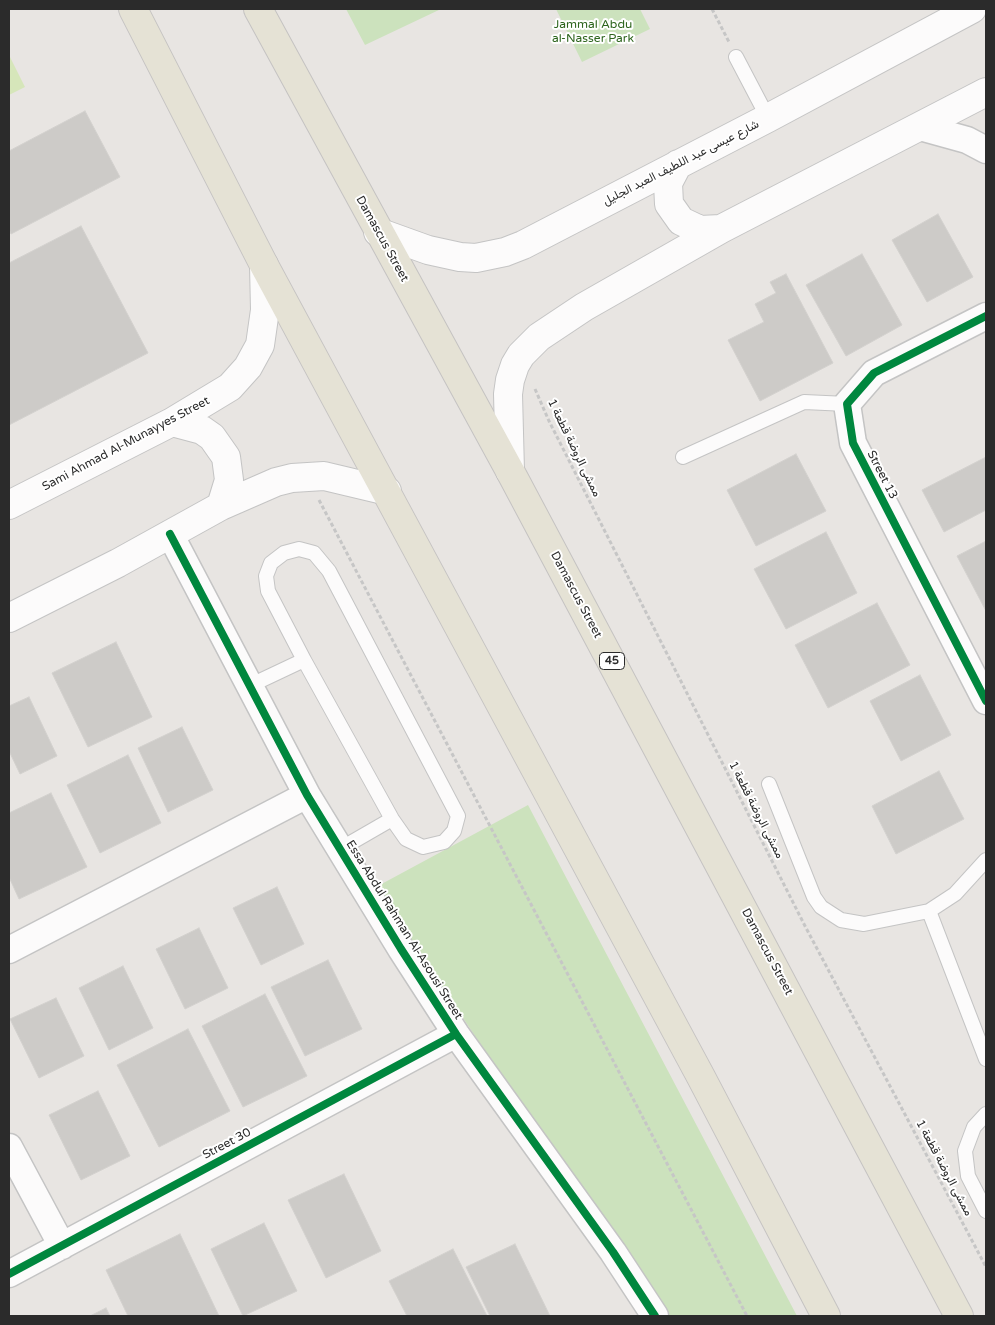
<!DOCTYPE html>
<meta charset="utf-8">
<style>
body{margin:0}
#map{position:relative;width:995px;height:1325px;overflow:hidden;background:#e8e5e2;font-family:"Varela Round",sans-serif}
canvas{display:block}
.frame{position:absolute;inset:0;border:10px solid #2b2b2b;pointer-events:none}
</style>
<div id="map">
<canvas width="995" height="1325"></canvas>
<div class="frame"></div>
</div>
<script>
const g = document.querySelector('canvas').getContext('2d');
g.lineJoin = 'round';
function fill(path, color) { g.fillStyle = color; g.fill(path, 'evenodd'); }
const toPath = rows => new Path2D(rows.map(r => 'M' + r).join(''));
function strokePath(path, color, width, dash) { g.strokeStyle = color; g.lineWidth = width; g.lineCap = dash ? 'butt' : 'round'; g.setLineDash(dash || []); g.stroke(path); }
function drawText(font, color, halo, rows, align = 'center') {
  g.font = font + ' "Varela Round",Vazirmatn,sans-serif'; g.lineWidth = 4; g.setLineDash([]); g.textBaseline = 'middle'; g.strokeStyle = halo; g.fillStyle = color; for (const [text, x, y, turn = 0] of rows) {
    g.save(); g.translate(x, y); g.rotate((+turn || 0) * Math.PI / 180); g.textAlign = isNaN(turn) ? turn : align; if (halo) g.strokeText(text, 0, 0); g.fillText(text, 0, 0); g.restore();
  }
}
const green = toPath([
 [346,9,441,9,365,45],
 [556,9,640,9,650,29,582,62],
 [528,805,797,1316,661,1316,376,887]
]);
const pitch = toPath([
 [9,55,25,87,9,95]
]);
const building = toPath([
 [85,111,120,177,11,234,9,229,9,151,85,111],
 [938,214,973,277,927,302,892,240,938,214],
 [81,226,148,353,9,425,9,263,81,226],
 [862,254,902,325,846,356,806,285,862,254],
 [786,274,833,363,760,401,728,340,764,322,755,304,776,293,770,282,786,274],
 [796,454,826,511,756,546,727,490,796,454],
 [986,457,986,510,944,532,922,490,986,457],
 [826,532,857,593,786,629,754,569,826,532],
 [986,541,986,611,957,556,986,541],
 [877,603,910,665,828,708,795,645,877,603],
 [116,642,152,717,88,747,52,673,116,642],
 [920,675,951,735,901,761,870,701,920,675],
 [29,697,57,756,20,774,9,751,9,706,29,697],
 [182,727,213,790,168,812,138,748,182,727],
 [128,755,161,823,100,853,67,785,128,755],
 [939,771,964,819,896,854,872,806,939,771],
 [51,793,87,867,19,899,9,877,9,813,51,793],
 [277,887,304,944,261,965,233,908,277,887],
 [199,928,228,988,185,1009,156,949,199,928],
 [328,960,362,1029,305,1056,271,987,328,960],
 [123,966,153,1028,109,1050,79,988,123,966],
 [265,994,307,1076,243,1107,202,1026,265,994],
 [56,998,84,1056,39,1078,10,1019,56,998],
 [188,1029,230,1111,159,1147,117,1065,188,1029],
 [98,1091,130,1156,81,1180,49,1115,98,1091],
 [344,1174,381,1251,326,1278,288,1200,344,1174],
 [264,1223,297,1291,243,1316,211,1249,264,1223],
 [180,1234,219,1316,128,1316,106,1270,180,1234],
 [515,1244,550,1316,490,1316,466,1267,515,1244],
 [453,1249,487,1316,407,1316,389,1281,453,1249],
 [106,1308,110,1316,90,1316,106,1308]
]);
const path = toPath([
 [712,9,729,42],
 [535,389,549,421,805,926,986,1267],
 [319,500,747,1316]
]);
const service = toPath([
 [736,57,768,118],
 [683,457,804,402,847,404],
 [249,686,304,660,392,819,406,839,423,847,444,842,454,831,458,816,329,571,314,553,299,549,284,553,271,563,266,576,268,591,304,660],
 [769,784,814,897,821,907,841,920,864,924,929,911,955,894,986,860],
 [340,849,392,819],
 [929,911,986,1059],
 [986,1114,974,1127,965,1151,968,1176,986,1211]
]);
const minor = toPath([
 [920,127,967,140,986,150],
 [986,316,874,373,847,404,853,443,986,701],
 [170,534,307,795,401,949,456,1034,613,1252,655,1316],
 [9,950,307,795],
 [9,1147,62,1246],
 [9,1274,456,1034]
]);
const secondary = toPath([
 [678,164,668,183,669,204,681,221,700,230,721,229],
 [378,232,428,250,460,257,476,258,505,252,523,245,768,118,972,9],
 [172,422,202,430,212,437,226,457,229,480,221,506],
 [510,471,508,394,510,380,515,365,521,355,539,337,584,307,721,229,986,92],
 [9,505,172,422,230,387,248,367,260,345,265,310,264,265],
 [9,618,118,563,221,506,276,482,292,478,324,476,387,491]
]);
const primary = toPath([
 [133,9,264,265,701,1077,826,1316],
 [258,9,510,471,959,1316]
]);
const cycleway = toPath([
 [986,316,874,373,847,404,853,443,986,701],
 [170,534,307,795,401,949,456,1034,613,1252,655,1316],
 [9,1274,456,1034]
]);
const shields = [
 [612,661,25]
];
const shieldNames = [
 ["45",612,661]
];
const parkNames = [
 ["Jammal Abdu",593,25],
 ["al-Nasser Park",593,39]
];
const streetNames = [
 ["شارع عيسى عبد اللطيف العبد الجليل",681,163,-27],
 ["Damascus Street",382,239,61],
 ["Sami Ahmad Al-Munayyes Street",126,444,-28],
 ["ممشى الروضة قطعة 1",574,448,64],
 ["Street 13",882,475,63],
 ["Damascus Street",576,595,62],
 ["ممشى الروضة قطعة 1",756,810,63],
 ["Essa Abdul Rahman Al-Asousi Street",404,930,58],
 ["Damascus Street",767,952,62],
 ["Street 30",227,1144,-28],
 ["ممشى الروضة قطعة 1",944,1168,62]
];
fill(green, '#cce2bd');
fill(pitch, '#d6e6ba');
fill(building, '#cdcbc8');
strokePath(building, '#d3d1ce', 1);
strokePath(service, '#c4c4c4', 16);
strokePath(minor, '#c4c4c4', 29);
strokePath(secondary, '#c4c4c4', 30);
strokePath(primary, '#c5c3c2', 30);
strokePath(path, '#c6c6c6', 3, [4, 2.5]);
strokePath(service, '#fcfbfb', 14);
strokePath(minor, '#fcfbfb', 26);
strokePath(secondary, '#fcfbfb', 28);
strokePath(primary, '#e5e2d5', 28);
strokePath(cycleway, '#00873e', 8);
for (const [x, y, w] of shields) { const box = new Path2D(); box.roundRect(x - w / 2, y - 8.5, w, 17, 4); g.fillStyle = '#fff'; g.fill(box); strokePath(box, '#2b2b2b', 1); }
drawText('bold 11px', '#2b2b2b', null, shieldNames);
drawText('12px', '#2e651e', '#fff', parkNames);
drawText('12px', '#2b2b2b', '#fff', streetNames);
</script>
